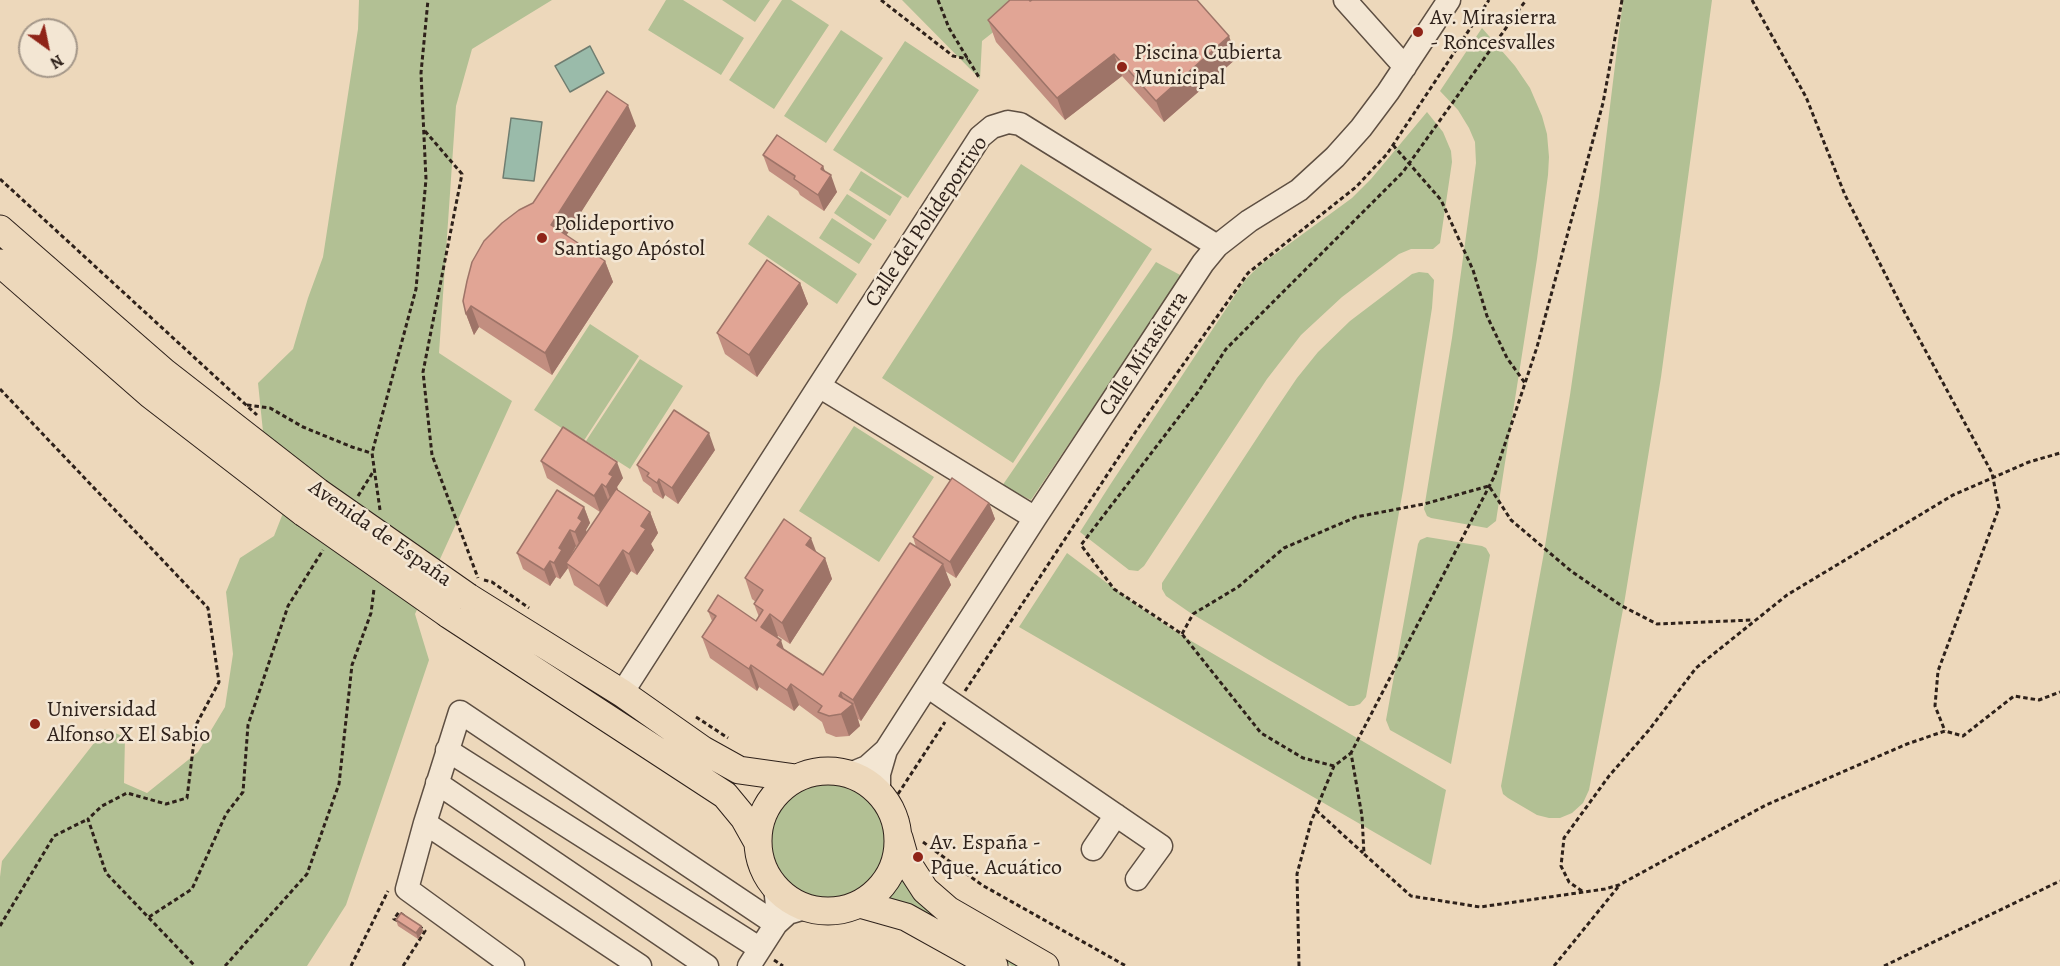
<!DOCTYPE html>
<meta charset="utf-8">
<style>
body{margin:0}
#map{position:relative;width:2060px;height:966px;overflow:hidden;background:#edd8bb;font-family:Alegreya,serif}
canvas{display:block}
.north{position:absolute;left:18px;top:18px;width:60px;height:60px;box-sizing:border-box;background:#f3e6d3;border:2px solid #a49789;border-radius:50%;rotate:147deg;font-size:16px;font-weight:700;line-height:24px;text-align:center;color:#2e211a}
.north::after{content:'';display:block;margin:auto;width:21px;height:27px;background:#8f2418;clip-path:polygon(50% 0,100% 100%,50% 72%,0 100%)}
</style>
<div id="map">
<canvas width="2060" height="966"></canvas>
<div class="north">N</div>
</div>
<script>
const g = document.querySelector('canvas').getContext('2d');
g.lineJoin = 'round';
function fill(path, color) { g.fillStyle = color; g.fill(path, 'evenodd'); }
const toPath = rows => new Path2D(rows.map(r => 'M' + r).join(''));
function strokePath(path, color, width, dash) { g.strokeStyle = color; g.lineWidth = width; g.lineCap = dash ? 'butt' : 'round'; g.setLineDash(dash || []); g.stroke(path); }
function drawText(font, color, halo, rows, align = 'center') {
  g.font = font + ' Alegreya,serif'; g.lineWidth = 5; g.setLineDash([]); g.textBaseline = 'middle'; g.strokeStyle = halo; g.fillStyle = color; for (const [text, x, y, turn = 0] of rows) {
    g.save(); g.translate(x, y); g.rotate((+turn || 0) * Math.PI / 180); g.textAlign = isNaN(turn) ? turn : align; if (halo) g.strokeText(text, 0, 0); g.fillText(text, 0, 0); g.restore();
  }
}
const green = toPath([
 [359,0,552,0,472,49,456,106,439,353,512,401,415,614,429,660,346,905,307,966,0,966,0,877,2,861,105,729,125,737,124,783,147,793,198,752,225,707,233,654,226,592,240,558,274,536,285,508,265,451,258,383,293,349,308,298,323,257,358,29],
 [666,0,683,0,744,38,721,75,648,30],
 [722,0,770,0,755,22],
 [782,0,791,0,829,25,774,109,729,80],
 [902,0,1034,0,982,41,980,79],
 [1623,0,1712,0,1661,377,1624,604,1589,790,1583,803,1572,813,1560,818,1549,818,1537,815,1508,798,1503,794,1501,786,1543,558,1570,395,1599,196],
 [1482,28,1515,66,1530,88,1542,116,1547,134,1549,157,1548,175,1537,259,1504,469,1496,521,1487,528,1431,518,1427,516,1424,509,1452,338,1476,163,1475,142,1469,128,1458,110,1440,91],
 [841,30,883,58,826,143,784,116],
 [905,41,979,90,908,198,833,150],
 [1427,112,1443,132,1451,151,1452,162,1440,243,1433,249,1411,249,1399,254,1342,297,1301,335,1267,379,1144,566,1138,571,1129,570,1080,532,1110,485,1245,280,1259,266,1352,198,1371,179],
 [1021,164,1152,249,1013,463,882,378],
 [861,171,902,197,890,216,849,190],
 [847,194,887,220,874,240,834,213],
 [768,215,857,274,837,304,748,244],
 [832,218,872,244,859,264,819,238],
 [1156,262,1182,276,1031,500,1002,486],
 [1419,272,1428,273,1434,280,1432,308,1403,490,1366,697,1360,704,1354,706,1349,706,1269,660,1189,612,1166,596,1162,589,1162,583,1274,412,1297,378,1318,352,1350,321,1412,274],
 [590,324,639,356,583,442,534,410],
 [640,359,683,386,630,469,586,441],
 [854,426,934,477,879,562,799,511],
 [1427,537,1482,546,1486,548,1490,555,1451,764,1390,730,1386,720,1418,544,1420,540],
 [1067,553,1135,604,1181,635,1446,790,1431,865,1019,627],
 '772 841a57 57 0 1 1 114 0a57 57 0 1 1-114 0Z',
 [901,873,1025,966,1012,966,937,922,880,900,892,888]
]);
const water = toPath([
 [590,46,604,73,570,92,555,66,590,46],
 [511,118,542,122,534,181,503,178,511,118]
]);
const path = toPath([
 [881,0,953,56,968,59],
 [938,0,949,28,980,79],
 [1622,0,1603,103,1537,347,1494,477,1351,753,1362,816,1364,854,1411,896,1480,907,1605,889,1619,885,1766,805,1907,744,1945,731,1963,736,2014,696,2039,700,2060,692],
 [1752,0,1806,97,1845,195,1905,313,1992,473,1999,508,1938,671,1935,706,1945,731],
 [425,131,462,174,423,372,432,455,478,578],
 [1393,145,1441,200,1473,270,1487,316,1507,358,1525,383],
 [0,179,257,415],
 [0,389,208,608,219,682,196,725,187,798,166,804,127,793,102,806,88,819,106,873,195,966],
 [247,405,270,408,303,427,352,447,371,453],
 [358,496,373,472],
 [380,510,372,453,416,289,426,179,421,73,428,0],
 [484,580,492,582,529,608],
 [1182,634,1193,614,1238,587,1284,548,1356,517,1424,504,1489,486,1511,520,1571,571,1622,606,1657,624,1753,620],
 [965,691,1136,431,1248,273,1356,187,1387,154,1489,0],
 [696,717,728,738],
 [809,762,838,759],
 [1334,766,1303,758,1261,733,1182,634,1114,589,1081,545,1198,392,1226,349,1403,172,1526,0],
 [898,794,945,722],
 [897,796,908,819],
 [1316,810,1363,853],
 [923,842,982,885,1126,966],
 [1582,891,1569,882,1561,866,1564,838,1609,776,1649,730,1696,668,1787,595,1953,495,2029,462,2060,453],
 [149,917,192,889,226,814,243,792,248,725,288,606,323,550],
 [398,921,394,919,399,912,404,916],
 [0,926,54,836,88,819],
 [774,960,783,966],
 [225,966,307,874,339,784,352,665,371,613,374,589],
 [351,966,388,891],
 [403,966,425,931,419,926],
 [1299,966,1297,874,1311,822,1334,766,1351,753],
 [1554,966,1618,887],
 [1884,966,2060,881]
]);
const minor = toPath([
 [1345,0,1405,67],
 [1035,518,819,386,980,137,992,127,1008,122,1020,124,1217,246],
 [927,686,1161,846,1137,879],
 [622,693,819,386],
 [447,750,759,948],
 [850,774,867,767,886,750],
 [437,783,707,966],
 [879,791,879,774,886,750,1035,518,1203,263,1217,246,1249,221,1299,190,1335,157,1361,128,1388,92,1449,0],
 [425,823,640,966],
 [1093,849,1116,815],
 [775,887,777,905,776,924],
 [513,966,407,889,425,823,460,712,776,924],
 [749,966,776,924,788,913,805,908]
]);
const major = toPath([
 [0,229,164,372,318,492],
 [0,263,151,395,304,513],
 [468,597,622,693,703,750,739,770,796,778],
 [448,614,725,795,744,818,758,843],
 '758 841a70 70 0 1 1 140 0a70 70 0 1 1-140 0Z',
 [899,838,905,859,925,890,948,910,1045,966],
 [860,904,906,917,994,966]
]);
const majorBridge = toPath([
 [318,492,468,597],
 [304,513,448,614]
]);
const wall = toPath([
 [1030,1,1237,58,1164,122,1122,76,1065,120,996,42,988,20],
 [636,126,566,235,605,261,613,282,552,375,479,327,474,335,466,314,533,203],
 [763,155,823,166,825,172,837,192,824,211,800,195,798,191,769,171],
 [800,283,808,304,757,377,725,354,717,333],
 [715,450,678,504,665,495,663,499,653,492,651,487,643,481,637,465],
 [541,461,623,478,617,487,618,491,650,512,658,533,651,544,654,550,637,575,631,571,607,607,574,585,568,568,560,579,556,577,550,586,523,569,517,553,584,507,590,523,586,530,587,533,608,500,600,512,547,478],
 [576,546,577,547,567,562],
 [989,503,995,519,956,578,945,571,951,585,861,721,858,719,860,726,849,736,836,737,826,733,822,722,799,705,794,711,759,687,757,691,710,658,702,637,712,621,708,611,756,621,759,617,754,604,756,602,752,599,745,578,816,552,825,558,832,579,790,644,778,636,776,637,784,650,823,675,916,547,913,537],
 [396,920,421,926,423,931,418,939,398,926]
]);
const shadedWall = toPath([
 [1229,36,1237,58,1164,122,1156,101],
 [1114,54,1122,76,1065,120,1057,98],
 [628,105,636,126,559,247,551,225],
 [823,166,828,179,831,175,837,192,824,211,818,195,821,169],
 [605,261,613,282,552,375,545,353],
 [800,283,808,304,757,377,749,355],
 [471,306,479,327,474,335,466,314],
 [709,433,715,450,678,504,672,488],
 [617,462,623,478,617,487,619,492,612,503,606,487,609,474],
 [659,479,665,495,663,499,657,483],
 [602,484,608,500,600,512,594,496],
 [989,503,995,519,956,578,950,562],
 [584,507,590,523,586,530,588,537,581,549,575,532,578,518],
 [650,512,658,533,651,544,654,550,637,575,629,554,641,526],
 [570,530,576,546,567,562,568,568,560,579,554,563,559,548],
 [811,538,819,559,806,545],
 [623,550,631,571,607,607,599,586],
 [825,558,832,579,790,644,782,623],
 [550,561,556,577,550,586,544,570],
 [943,564,951,585,861,721,853,700],
 [770,614,778,636,769,649,761,627],
 [781,640,788,662,777,645],
 [751,665,759,687,757,691,749,669],
 [791,684,799,705,794,711,787,690],
 [841,692,847,709,853,704,860,726,849,736,841,714,839,696],
 [421,926,423,931,418,939,416,933]
]);
const building = toPath([
 [1010,0,1029,0,1030,1,1032,0,1197,0,1229,36,1156,101,1114,54,1057,98,988,20,1010,0],
 [607,91,628,105,551,225,605,261,545,353,471,306,466,314,463,301,467,281,472,262,484,241,502,223,519,210,533,203,607,91],
 [777,135,823,166,821,169,831,175,818,195,794,179,795,176,763,155,777,135],
 [767,260,800,283,749,355,717,333,767,260],
 [674,410,709,433,672,488,659,479,657,483,647,476,649,473,637,465,674,410],
 [563,427,617,462,609,474,613,476,606,487,602,484,594,496,541,461,563,427],
 [952,478,989,503,950,562,913,537,952,478],
 [616,489,650,512,641,526,646,529,629,554,623,550,599,586,566,563,616,489],
 [557,490,584,507,578,518,582,521,575,532,570,530,559,548,562,550,554,563,550,561,544,570,517,553,557,490],
 [784,519,811,538,806,545,825,558,782,623,770,614,761,627,781,640,777,645,823,675,910,543,943,564,853,700,841,692,839,696,853,704,841,714,829,716,818,712,822,706,791,684,787,690,751,665,749,669,702,637,716,616,708,611,718,595,756,621,763,610,754,604,763,590,745,578,784,519],
 [401,913,421,926,416,933,396,920,401,913]
]);
const markers = [
 [1418,32,6,"#8f2418"],
 [1122,67,6,"#8f2418"],
 [542,238,6,"#8f2418"],
 [35,724,6,"#8f2418"],
 [918,857,6,"#8f2418"]
];
const poiNames = [
 ["Av. Mirasierra",1430,19],
 ["- Roncesvalles",1430,44],
 ["Piscina Cubierta",1134,54],
 ["Municipal",1134,79],
 ["Polideportivo",554,225],
 ["Santiago Apóstol",554,250],
 ["Universidad",47,711],
 ["Alfonso X El Sabio",47,736],
 ["Av. España -",930,844],
 ["Pque. Acuático",930,869]
];
const streetNames = [
 ["Calle del Polideportivo",927,222,-56],
 ["Calle Mirasierra",1144,354,-57],
 ["Avenida de España",380,534,35]
];
fill(green, '#b2c094');
fill(water, '#9abbaa');
strokePath(water, '#6f7d70', 1.5);
strokePath(minor, '#5e4f42', 25);
strokePath(major, '#2e211a', 29);
strokePath(path, '#2e211a', 3, [4.5, 3]);
strokePath(minor, '#f3e6d3', 22);
strokePath(major, '#edd8bb', 27);
strokePath(majorBridge, '#2e211a', 29, []);
strokePath(majorBridge, '#edd8bb', 27);
fill(wall, '#c28e80');
fill(shadedWall, '#9e7468');
fill(building, '#e1a595');
strokePath(building, '#9e7468', 1.5);
for (const [x, y, r, color] of markers) { const dot = new Path2D(); dot.arc(x, y, r, 0, 2 * Math.PI); g.fillStyle = color; g.fill(dot); strokePath(dot, '#f3e6d3', 2); }
drawText('22px', '#2e211a', '#f3e6d3', poiNames, 'left');
drawText('22px', '#2e211a', '#f3e6d3', streetNames);
</script>
